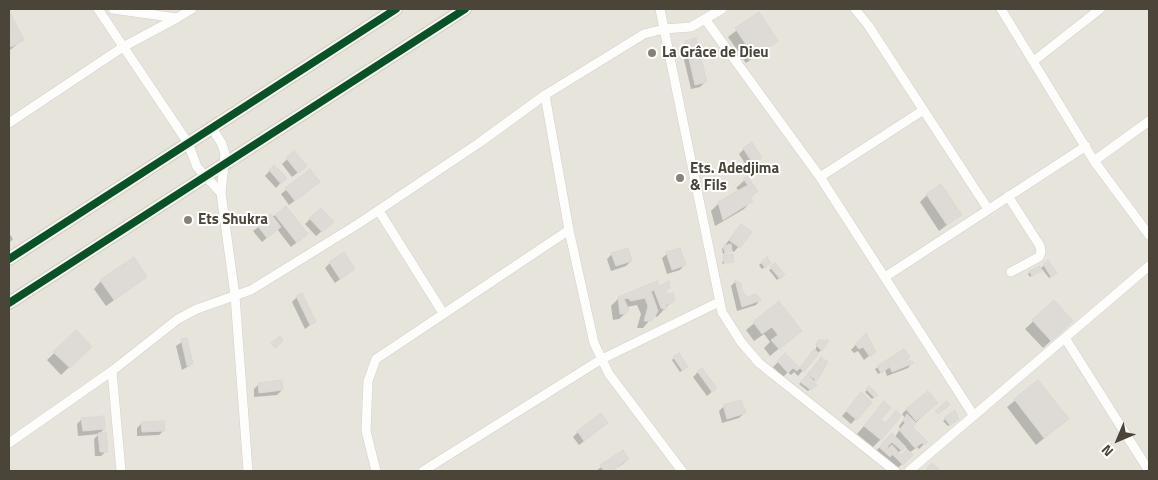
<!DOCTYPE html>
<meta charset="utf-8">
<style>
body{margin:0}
#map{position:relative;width:1158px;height:480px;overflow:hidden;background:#f4f2ee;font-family:"Titillium Web",sans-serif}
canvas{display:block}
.frame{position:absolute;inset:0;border:10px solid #4b4439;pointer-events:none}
.north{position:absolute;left:1093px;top:415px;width:50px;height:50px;-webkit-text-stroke:4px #fff;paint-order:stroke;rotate:225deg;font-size:14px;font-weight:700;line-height:20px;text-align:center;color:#4b4439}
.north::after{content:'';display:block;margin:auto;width:18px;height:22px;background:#4b4439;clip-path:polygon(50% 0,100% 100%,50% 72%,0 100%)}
</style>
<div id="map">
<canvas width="1158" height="480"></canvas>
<div class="frame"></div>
<div class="north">N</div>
</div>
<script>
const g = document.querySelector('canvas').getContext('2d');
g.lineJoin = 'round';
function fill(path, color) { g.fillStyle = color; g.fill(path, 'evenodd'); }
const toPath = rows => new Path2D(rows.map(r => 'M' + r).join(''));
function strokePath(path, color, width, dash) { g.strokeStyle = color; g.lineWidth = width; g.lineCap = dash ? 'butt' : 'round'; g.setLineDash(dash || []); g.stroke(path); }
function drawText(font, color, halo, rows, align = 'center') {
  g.font = font + ' "Titillium Web",sans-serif'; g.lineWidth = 4; g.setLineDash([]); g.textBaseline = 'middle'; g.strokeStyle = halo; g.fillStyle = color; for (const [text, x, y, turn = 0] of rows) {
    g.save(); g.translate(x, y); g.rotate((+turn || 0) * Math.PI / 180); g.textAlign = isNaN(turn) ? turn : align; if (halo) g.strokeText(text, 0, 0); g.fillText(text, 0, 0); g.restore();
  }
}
const residential = toPath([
 [9,9,1149,9,1149,471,9,471]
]);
const shadow = toPath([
 [9,13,22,40,9,51],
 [758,14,776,41,746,63,728,37],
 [686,42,705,82,700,87,691,89,681,47],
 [744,149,761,158,748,168,739,154],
 [294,153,300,171,292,177,282,164],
 [274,166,285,178,276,188,265,176],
 [310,171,314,186,289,205,281,194],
 [747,178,757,191,749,199,751,201,744,209,715,226,711,211,719,203,740,191,736,188],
 [927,195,960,215,939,231,920,202],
 [286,207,302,238,291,247,277,229,262,242,253,231],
 [310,219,327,227,316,236,305,224],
 [736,231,750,233,734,252,731,250,723,254,722,249],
 [9,233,13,239,9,243],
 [612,254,631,261,626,266,611,271,607,259],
 [667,254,684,265,680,270,667,274,662,258],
 [724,257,732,261,722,264],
 [767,259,768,265,762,269,759,265],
 [1048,262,1053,275,1049,278,1042,269,1030,277,1028,274,1030,272,1040,269],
 [330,263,354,269,335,283,325,268],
 [775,265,783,275,777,280,769,270],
 [146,277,106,306,94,289,101,281],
 [735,282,740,284,741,291,748,298,760,300,756,305,737,311,731,286],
 [658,288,665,291,666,295,673,300,657,317,654,315,643,328,637,328,641,314,637,305,627,307,627,312,619,319,613,320,611,306,619,298],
 [297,297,314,322,305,329,292,302],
 [1054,302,1064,329,1043,348,1025,329],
 [779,303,801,330,770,356,764,348,770,342,764,334,754,341,746,330],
 [76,332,90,347,61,375,47,360],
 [865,335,874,352,864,360,858,351,854,353,851,350],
 [186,339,192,364,182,370,176,346],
 [817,343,821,350,798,376,794,372,791,375,788,372,783,377,773,367,785,355,799,369,816,349],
 [674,358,684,369,680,372,672,360],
 [821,358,814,382,815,384,808,391,799,384],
 [888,361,912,363,908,368,887,376,885,370,878,374,875,369],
 [698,372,716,388,707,396,693,377],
 [1038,382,1067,419,1036,445,1007,407],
 [259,384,282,390,277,395,254,397,254,389],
 [869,388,876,395,872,399,865,392],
 [857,399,871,402,851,424,842,416],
 [724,406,744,413,739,418,722,423,719,411],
 [932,407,911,427,926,442,919,449,917,447,909,453,911,455,897,469,887,458,884,461,875,452,892,434,895,437,900,429,899,426,905,418,902,414,907,409],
 [886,446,890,449,887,451,884,448],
 [905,446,908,450,901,457,898,453],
 [877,411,879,420,885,424,896,412,881,439,873,447,857,434],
 [954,412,955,421,948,426,943,421],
 [82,419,104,429,99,434,106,451,101,456,95,456,94,439,99,434,78,436,77,424],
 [142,423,164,430,159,435,137,436,137,428],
 [601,428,579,445,573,437,578,432],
 [623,451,628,459,623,464,611,471,596,471]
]);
const building = toPath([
 [9,10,24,40,11,47,9,44,9,10],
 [759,12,778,41,754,57,735,28,759,12],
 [696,38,707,82,695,85,685,41,696,38],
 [752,142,762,158,753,164,743,148,752,142],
 [294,151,307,166,298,173,286,158,294,151],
 [274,165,287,178,281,184,269,170,274,165],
 [310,169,320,182,295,201,285,188,310,169],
 [747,176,758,191,750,198,753,201,723,220,718,202,748,185,743,179,747,176],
 [941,184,962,215,947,225,926,194,941,184],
 [286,206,308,234,297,243,275,215,286,206],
 [321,208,334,222,322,232,309,218,321,208],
 [271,214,281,227,267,238,257,225,271,214],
 [741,224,752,232,740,248,729,240,741,224],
 [731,244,732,251,725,253,723,246,731,244],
 [628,248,632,261,616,266,611,253,628,248],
 [680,248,686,265,672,270,666,252,680,248],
 [344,252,355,269,340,279,329,262,344,252],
 [733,254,734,262,724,263,723,255,733,254],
 [134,257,147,277,114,300,100,280,134,257],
 [767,257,771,263,765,268,761,262,767,257],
 [1048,260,1057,273,1051,277,1043,264,1048,260],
 [775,263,785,275,780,279,770,267,775,263],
 [1040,266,1042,271,1032,276,1029,271,1040,266],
 [735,280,741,283,742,291,748,297,755,294,762,300,742,307,735,280],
 [657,281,659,286,669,281,670,288,666,290,667,294,673,293,675,301,666,305,666,310,661,308,654,290,651,291,658,311,652,321,644,321,648,306,645,298,631,301,628,298,624,299,629,310,625,314,620,314,618,297,657,281],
 [302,293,316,322,310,325,296,296,302,293],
 [1054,300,1073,321,1051,341,1032,320,1054,300],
 [779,301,802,331,779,349,771,340,778,335,772,327,762,334,753,322,779,301],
 [76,330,92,347,70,368,53,352,76,330],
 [866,333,876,352,870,357,863,347,859,349,855,344,866,333],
 [280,336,283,341,275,348,271,343,280,336],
 [187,338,193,364,187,366,181,339,187,338],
 [819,340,829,340,822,351,816,345,819,340],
 [814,349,819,353,804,372,800,368,814,349],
 [904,349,910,357,906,361,912,361,914,363,892,372,887,360,904,349],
 [679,353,688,367,682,370,673,357,679,353],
 [785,353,800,368,797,371,793,368,788,373,777,361,785,353],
 [821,357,828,362,817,381,808,374,821,357],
 [887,360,890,367,881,373,877,366,887,360],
 [702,368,717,388,712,392,697,371,702,368],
 [808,374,817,385,811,390,800,382,808,374],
 [282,380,283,390,259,393,258,383,282,380],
 [1038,380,1069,419,1044,438,1014,399,1038,380],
 [869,386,878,395,875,398,866,389,869,386],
 [928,391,938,403,916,421,906,409,928,391],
 [861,392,872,402,857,420,846,411,861,392],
 [741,400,746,413,727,419,723,405,741,400],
 [884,401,891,407,881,420,886,423,896,410,901,416,881,440,864,426,884,401],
 [947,401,950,405,938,414,935,411,947,401],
 [955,410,959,419,950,425,944,418,955,410],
 [601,413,608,423,584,441,577,431,601,413],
 [907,414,916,423,913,427,928,442,925,445,922,443,915,448,899,430,905,423,903,420,907,414],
 [104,416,105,429,83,431,81,418,104,416],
 [164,421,165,431,142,432,141,422,164,421],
 [106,432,108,452,100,452,98,433,106,432],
 [892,433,906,447,902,451,892,442,886,448,893,454,890,457,879,447,892,433],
 [892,445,901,455,907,449,913,455,903,465,887,449,892,445],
 [623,450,629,459,611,471,604,471,600,465,623,450],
 [932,463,941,471,926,470,932,463]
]);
const street = toPath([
 [98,9,188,143,197,167,221,193],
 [113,9,177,18,192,9],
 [660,9,722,312,741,342,759,363,895,471],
 [855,9,868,25,988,209],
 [1001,9,1094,161,1149,235],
 [705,19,820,177,974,416],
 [1035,60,1100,9],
 [545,95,569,230,594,343,609,374,682,471],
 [9,123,123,47,177,18],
 [212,128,222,144,225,154,221,193,235,296,248,471],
 [1094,161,1149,121],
 [820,177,922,111],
 [1008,196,1040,246,1041,252,1039,257,1011,272],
 [379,211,443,313],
 [885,277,1086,146],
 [1065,338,1149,471],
 [9,443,112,371],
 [121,471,112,371,178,319,197,309,251,290,358,224,479,143,545,95,644,34,664,29,691,27,722,9],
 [376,471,366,431,368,381,376,359,569,230],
 [423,471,600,360,719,302],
 [909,471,1149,266]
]);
const secondary = toPath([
 [9,259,396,9],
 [9,303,465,9]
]);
const bus1 = toPath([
 [9,259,396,9],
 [9,303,465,9]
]);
const markers = [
 [652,53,5,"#868178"],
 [680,178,5,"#868178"],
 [188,220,5,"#868178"]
];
const poiNames = [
 ["La Grâce de Dieu",662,53],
 ["Ets. Adedjima",690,169],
 ["& Fils",690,186],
 ["Ets Shukra",198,220]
];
fill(residential, '#e7e4dc');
fill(shadow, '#0003');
fill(building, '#dedbd6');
strokePath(building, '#dcd9d4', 1);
strokePath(street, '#d2d0cb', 10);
strokePath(secondary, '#d3cfc5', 14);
strokePath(street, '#fdfdfc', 9);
strokePath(secondary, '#f7f6f1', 12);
strokePath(bus1, '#095228', 8);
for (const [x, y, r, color] of markers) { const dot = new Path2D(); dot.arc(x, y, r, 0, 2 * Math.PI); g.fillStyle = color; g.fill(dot); strokePath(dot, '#fff', 2); }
drawText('bold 15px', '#4b4439', '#fff', poiNames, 'left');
</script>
